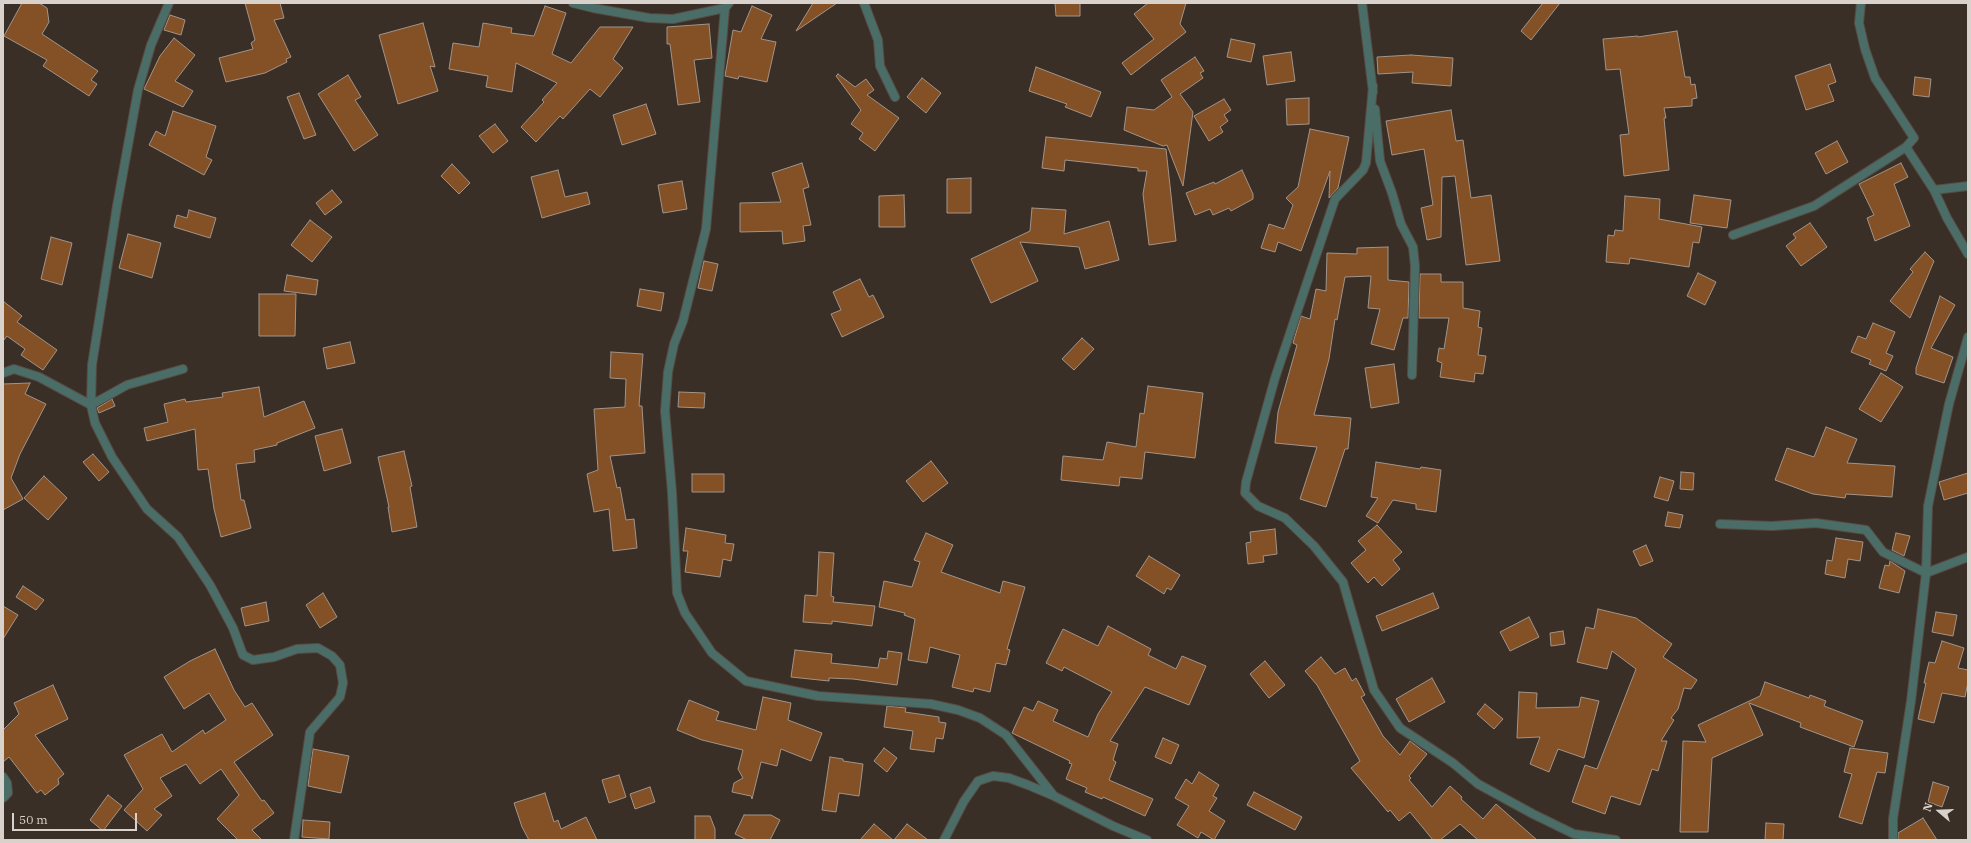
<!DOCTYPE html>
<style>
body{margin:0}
#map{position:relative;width:1971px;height:843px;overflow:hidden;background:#3a2f26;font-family:"IBM Plex Serif",serif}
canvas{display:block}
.frame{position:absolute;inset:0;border:4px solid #d9d1cc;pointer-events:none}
.north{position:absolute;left:1919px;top:791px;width:40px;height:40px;-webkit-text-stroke:3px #3a2f26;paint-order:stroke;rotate:289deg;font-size:11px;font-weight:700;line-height:16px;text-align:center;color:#d9d1cc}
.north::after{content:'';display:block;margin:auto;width:14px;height:18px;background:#d9d1cc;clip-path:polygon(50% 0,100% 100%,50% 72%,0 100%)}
.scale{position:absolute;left:12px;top:813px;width:125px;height:18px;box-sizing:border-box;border:2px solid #d9d1cc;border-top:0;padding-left:5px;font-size:12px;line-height:14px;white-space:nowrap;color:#d9d1cc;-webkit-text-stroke:3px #3a2f26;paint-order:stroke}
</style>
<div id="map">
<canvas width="1971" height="843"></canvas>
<div class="frame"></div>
<div class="north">N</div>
<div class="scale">50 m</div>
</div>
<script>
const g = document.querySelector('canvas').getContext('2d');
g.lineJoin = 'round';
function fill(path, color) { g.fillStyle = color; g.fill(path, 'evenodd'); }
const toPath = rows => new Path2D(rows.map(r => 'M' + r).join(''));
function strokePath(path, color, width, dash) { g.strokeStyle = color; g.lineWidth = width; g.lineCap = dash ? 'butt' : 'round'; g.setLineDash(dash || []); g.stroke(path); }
const building = toPath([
 [22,3,39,3,47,8,49,22,42,34,98,71,91,80,97,84,89,96,43,66,47,60,4,36,22,3],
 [245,3,280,3,284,18,274,20,291,57,286,59,287,62,265,73,226,82,219,58,253,49,251,43,255,40,245,3],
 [813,3,837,3,796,31,813,3],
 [1055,3,1080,3,1080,16,1056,16,1055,3],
 [1148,3,1186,3,1180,24,1186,32,1131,75,1122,63,1154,39,1134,14,1148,3],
 [1543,3,1560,3,1531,40,1521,31,1543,3],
 [545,6,566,13,552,54,571,63,600,27,633,27,613,59,623,68,600,97,590,89,563,119,560,116,536,142,521,127,544,102,542,100,557,83,516,63,512,92,486,87,488,76,449,69,453,43,479,47,483,23,512,28,511,33,534,36,545,6],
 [752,6,772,15,761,39,776,42,767,82,739,76,738,79,725,76,733,30,741,32,752,6],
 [170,15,185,20,181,35,164,30,170,15],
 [423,23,435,67,430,66,438,91,398,104,379,35,423,23],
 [709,24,712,58,694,60,700,102,678,105,670,44,667,44,667,27,709,24],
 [1677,31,1685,77,1690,77,1691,85,1695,84,1697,98,1692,99,1692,106,1664,108,1666,118,1664,118,1669,170,1624,176,1620,135,1629,134,1620,69,1606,70,1603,39,1638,36,1638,37,1677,31],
 [174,38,195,55,175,81,193,91,183,107,144,89,160,56,174,38],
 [1231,39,1255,44,1251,62,1227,57,1231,39],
 [1291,52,1295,81,1267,85,1263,56,1291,52],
 [1411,55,1453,58,1451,86,1412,83,1413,72,1378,74,1377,57,1411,55],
 [1195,57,1204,71,1200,73,1203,78,1180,94,1193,112,1183,186,1167,145,1163,146,1124,130,1127,107,1154,110,1172,97,1161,80,1195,57],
 [1830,64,1836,82,1828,85,1834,101,1806,110,1795,76,1830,64],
 [1036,67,1101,92,1091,117,1065,107,1067,104,1029,91,1036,67],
 [838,74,855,87,866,79,874,90,867,95,899,118,875,151,859,139,863,133,851,124,861,110,836,76,838,74],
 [348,75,361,97,355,100,378,135,354,151,318,94,348,75],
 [1915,77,1931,79,1929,97,1913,95,1915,77],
 [922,78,941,93,926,113,907,97,922,78],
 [299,93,316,135,304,139,287,97,299,93],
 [1309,98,1309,124,1287,125,1286,99,1309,98],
 [1224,99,1231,110,1224,115,1228,121,1220,127,1223,132,1209,141,1194,116,1224,99],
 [646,104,656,134,622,145,613,115,646,104],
 [1451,110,1456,141,1463,140,1471,198,1491,195,1500,261,1466,265,1455,176,1442,177,1441,237,1427,240,1421,208,1433,205,1424,149,1392,155,1386,121,1451,110],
 [173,111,216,126,206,157,212,160,204,175,149,145,156,131,165,136,173,111],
 [495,124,508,141,493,153,479,136,495,124],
 [1310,129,1349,137,1338,188,1329,198,1330,171,1301,251,1278,242,1275,252,1261,248,1269,224,1284,229,1293,205,1286,198,1298,187,1310,129],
 [1046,137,1166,149,1176,241,1149,245,1143,194,1147,171,1138,171,1138,168,1065,160,1064,171,1042,168,1046,137],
 [1837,141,1848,162,1826,174,1815,153,1837,141],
 [802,163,809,187,803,189,811,225,803,226,805,241,783,244,782,231,740,232,740,203,781,202,772,173,802,163],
 [1901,163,1908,177,1894,184,1910,226,1875,241,1867,218,1874,215,1859,184,1901,163],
 [452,164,470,183,459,194,441,176,452,164],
 [558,170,565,197,587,192,590,204,542,218,531,177,558,170],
 [1242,170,1253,194,1253,199,1231,211,1229,208,1213,215,1210,209,1195,215,1186,193,1214,182,1215,184,1242,170],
 [971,178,971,213,947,213,947,179,971,178],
 [682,181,687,209,663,213,658,185,682,181],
 [332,190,342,202,325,215,316,203,332,190],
 [904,195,905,227,879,227,879,196,904,195],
 [1694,195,1731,200,1727,228,1690,223,1694,195],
 [1625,196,1660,199,1659,219,1702,227,1699,243,1693,242,1689,267,1630,258,1629,264,1606,262,1608,235,1614,236,1615,230,1623,231,1625,196],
 [1032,208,1066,210,1064,234,1109,221,1119,260,1085,269,1079,247,1020,242,1038,281,991,303,971,259,1030,231,1032,208],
 [189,210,216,218,210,238,174,227,177,215,187,218,189,210],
 [310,220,332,237,312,262,291,245,310,220],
 [1810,223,1827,247,1801,266,1786,246,1796,238,1793,234,1810,223],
 [128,234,161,243,152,278,119,268,128,234],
 [51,237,72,243,62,285,41,279,51,237],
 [1388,247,1388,280,1409,282,1408,318,1403,318,1394,350,1371,344,1380,309,1368,308,1371,276,1345,277,1337,320,1335,319,1329,359,1314,415,1351,418,1348,449,1345,449,1326,507,1300,499,1317,447,1275,443,1278,412,1297,345,1293,343,1301,316,1310,319,1316,289,1326,291,1327,253,1357,254,1357,248,1388,247],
 [1925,252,1934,261,1910,318,1890,301,1913,272,1910,269,1925,252],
 [704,261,718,264,712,291,698,288,704,261],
 [1698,273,1716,282,1705,305,1687,296,1698,273],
 [1420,274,1441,274,1441,282,1463,282,1463,308,1480,311,1478,327,1482,328,1478,355,1486,356,1483,374,1475,373,1474,382,1440,377,1442,363,1437,361,1439,348,1444,349,1449,318,1419,318,1420,274],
 [287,275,318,280,316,295,284,291,287,275],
 [860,279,869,297,873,295,884,317,842,337,831,314,841,310,833,292,860,279],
 [640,289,664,293,661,311,637,306,640,289],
 [259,294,296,294,295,336,259,336,259,294],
 [1940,296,1955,305,1931,348,1953,357,1944,383,1916,374,1916,368,1940,296],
 [3,301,22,316,17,322,57,350,43,370,21,355,25,349,7,336,3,341,3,301],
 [1873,323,1895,332,1886,353,1893,356,1886,371,1869,364,1871,360,1851,352,1858,336,1866,339,1873,323],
 [1082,338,1094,349,1074,370,1062,359,1082,338],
 [350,342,355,363,327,369,323,348,350,342],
 [611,352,643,354,639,406,642,406,645,453,610,456,617,488,620,487,626,520,634,519,637,548,613,551,609,509,594,512,587,474,598,470,594,409,625,407,626,379,610,378,611,352],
 [1394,364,1399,403,1371,408,1365,368,1394,364],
 [1881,373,1903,387,1881,422,1859,409,1881,373],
 [30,383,25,394,46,404,20,454,11,478,23,499,3,510,3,384,30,383],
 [1148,386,1203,393,1195,458,1145,452,1142,479,1120,477,1119,486,1061,480,1063,456,1103,460,1107,442,1136,447,1140,413,1144,414,1148,386],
 [259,387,264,417,304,401,315,428,277,443,277,445,254,450,255,462,236,464,241,500,244,500,251,528,221,537,214,509,208,469,198,470,195,429,147,441,144,428,168,422,164,404,185,399,186,402,223,397,222,393,259,387],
 [679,392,705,393,704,408,678,407,679,392],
 [112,399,115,406,99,413,97,408,112,399],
 [1826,427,1857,439,1847,463,1895,466,1892,497,1846,494,1845,498,1813,494,1775,480,1787,448,1814,457,1826,427],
 [342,429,351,463,324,471,315,436,342,429],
 [404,451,412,486,410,487,417,527,392,532,388,507,389,507,378,457,404,451],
 [93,454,109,472,99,481,83,462,93,454],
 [931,461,948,483,923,502,906,481,931,461],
 [1376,462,1420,469,1421,467,1441,470,1436,512,1416,509,1416,504,1393,500,1378,523,1366,516,1378,498,1371,497,1376,462],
 [1681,472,1694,473,1693,490,1680,489,1681,472],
 [1968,473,1968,493,1944,500,1939,482,1968,473],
 [692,474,724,474,724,492,692,492,692,474],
 [44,476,67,498,48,520,24,498,44,476],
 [1660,477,1674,481,1668,501,1654,497,1660,477],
 [1668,512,1683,515,1680,528,1665,526,1668,512],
 [1377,525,1402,552,1393,560,1400,569,1382,586,1374,577,1368,583,1351,563,1366,550,1358,541,1377,525],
 [686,528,726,535,725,543,734,544,731,561,723,559,720,577,685,572,688,551,683,551,686,528],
 [1275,529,1277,554,1263,556,1264,562,1248,564,1246,543,1251,542,1250,532,1275,529],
 [926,533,953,545,941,572,1000,593,1003,581,1025,587,1007,649,1010,650,1006,665,996,663,990,692,974,688,973,692,952,687,960,655,930,647,927,663,908,660,915,619,904,615,905,613,879,607,884,581,912,587,920,562,914,560,926,533],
 [1896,533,1910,536,1904,556,1892,550,1896,533],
 [1836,538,1863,542,1860,561,1848,559,1845,578,1825,574,1827,560,1832,561,1836,538],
 [1646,545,1653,561,1640,566,1633,551,1646,545],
 [819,552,834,553,831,596,834,597,833,602,875,606,872,626,832,621,832,624,803,622,805,595,817,596,819,552],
 [1149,556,1180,575,1171,590,1167,588,1164,594,1136,576,1149,556],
 [1890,561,1905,571,1899,593,1879,588,1885,565,1889,566,1890,561],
 [23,586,44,600,36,610,16,597,23,586],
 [323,593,337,617,320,628,306,605,323,593],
 [1433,593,1439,608,1382,631,1376,616,1433,593],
 [266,602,269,621,245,626,241,608,266,602],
 [3,606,18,615,3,639,3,606],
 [1598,609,1636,618,1672,644,1663,657,1697,680,1691,689,1684,688,1678,709,1671,718,1674,720,1661,741,1667,741,1658,771,1652,769,1640,805,1611,796,1605,814,1572,802,1585,765,1597,769,1636,669,1612,651,1607,669,1577,662,1586,627,1594,629,1598,609],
 [1936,612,1957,615,1953,636,1932,632,1936,612],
 [1529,617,1539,637,1510,651,1500,632,1529,617],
 [1108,626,1151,649,1148,655,1176,669,1182,656,1206,666,1189,705,1145,687,1110,741,1118,744,1113,760,1116,762,1109,780,1153,799,1145,816,1103,797,1102,799,1085,792,1087,788,1066,779,1072,764,1069,763,1070,761,1012,733,1024,707,1033,711,1038,701,1058,710,1053,721,1088,737,1098,714,1112,692,1064,667,1062,671,1046,663,1063,629,1098,646,1108,626],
 [1563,631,1565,644,1551,646,1550,633,1563,631],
 [1942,641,1964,648,1958,668,1968,670,1968,682,1965,697,1942,693,1934,723,1918,719,1926,683,1924,683,1929,662,1935,663,1942,641],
 [215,649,234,690,245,707,252,703,273,735,234,762,262,801,264,800,274,813,252,830,262,840,238,840,217,819,239,795,221,769,200,784,186,764,160,778,172,796,154,809,162,815,147,831,124,810,143,789,124,755,162,734,172,752,203,730,205,734,226,720,209,693,184,709,164,677,190,661,215,649],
 [795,650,832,654,831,663,878,668,880,658,887,659,888,651,902,653,897,685,853,679,829,678,829,681,791,677,795,650],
 [1321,657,1335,674,1345,668,1352,681,1356,678,1365,695,1361,697,1383,736,1400,755,1410,741,1427,754,1409,776,1411,778,1409,780,1432,807,1450,786,1462,797,1461,799,1483,819,1496,804,1537,840,1478,840,1460,824,1440,840,1433,840,1410,812,1399,821,1390,810,1388,812,1351,768,1360,761,1317,685,1305,671,1321,657],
 [1265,661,1285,685,1269,698,1250,674,1265,661],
 [1432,678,1445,702,1409,722,1396,699,1432,678],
 [1765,682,1809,698,1810,695,1826,701,1824,706,1863,721,1854,747,1800,727,1801,723,1749,703,1763,735,1712,758,1708,832,1680,832,1683,741,1706,742,1698,725,1760,696,1765,682],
 [53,685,68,719,35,735,64,774,58,779,59,784,45,795,41,790,37,793,9,757,3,762,3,730,19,714,14,703,53,685],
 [1519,692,1537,693,1536,708,1579,707,1581,697,1599,701,1584,758,1558,749,1549,772,1530,764,1540,737,1517,738,1519,692],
 [763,697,791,703,788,720,822,733,811,761,781,749,777,766,761,762,752,799,751,796,732,792,734,783,743,778,738,769,743,750,702,740,677,730,689,700,719,712,716,720,756,730,763,697],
 [1485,704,1503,719,1494,729,1477,714,1485,704],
 [887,706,906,708,905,712,939,717,939,722,946,723,943,739,936,738,934,752,910,749,913,731,884,727,887,706],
 [1163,738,1179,745,1171,764,1155,757,1163,738],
 [884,748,897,758,887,772,874,761,884,748],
 [1850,748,1888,753,1885,773,1877,772,1862,824,1839,817,1852,774,1844,772,1850,748],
 [313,749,349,756,341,793,308,786,313,749],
 [830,757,843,759,843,761,863,764,859,796,839,793,836,812,822,810,830,757],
 [1199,772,1219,785,1213,796,1217,798,1209,811,1225,821,1214,840,1201,832,1198,838,1177,825,1189,806,1175,798,1186,779,1192,784,1199,772],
 [619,775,626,797,609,803,602,780,619,775],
 [1933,782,1949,787,1942,807,1928,802,1933,782],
 [650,787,655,802,635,809,630,794,650,787],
 [1254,792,1302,817,1295,830,1247,805,1254,792],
 [545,793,554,822,558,820,561,829,586,817,597,840,529,840,522,827,514,803,545,793],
 [108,795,122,806,103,831,90,820,108,795],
 [744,815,771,815,780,820,770,840,747,840,735,834,744,815],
 [695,816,710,816,715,829,715,840,695,840,695,816],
 [1923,818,1937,840,1898,840,1898,833,1923,818],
 [303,820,330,822,329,839,302,837,303,820],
 [1766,823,1784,824,1783,840,1765,840,1766,823],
 [874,824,893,840,860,840,874,824],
 [907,824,928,840,894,840,907,824]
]);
const minor = toPath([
 [169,3,151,45,138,90,117,206,92,365,91,405,95,423,112,457,147,509,178,537,210,585,233,628,243,655,253,660,274,657,297,649,318,648,332,656,340,665,343,683,340,697,310,732,294,840],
 [573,3,593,8,649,18,673,19,725,8,729,3],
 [864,3,878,40,880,66,895,97],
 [1362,3,1373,92],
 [1861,3,1859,23,1865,49,1875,78,1914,138,1906,147,1934,190,1947,218,1968,254],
 [725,8,706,229,683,321,674,344,668,372,665,411,672,492,677,593,685,613,712,653,746,681,818,696,931,704,958,710,980,718,1006,735,1054,796],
 [1373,86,1366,163,1363,170,1335,199,1275,378,1246,482,1245,493,1258,506,1285,518,1314,546,1343,582,1374,690,1400,728,1453,763,1478,784,1533,814,1574,834,1616,840],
 [1375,109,1380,161,1392,193,1401,224,1413,247,1415,266,1412,375],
 [1934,190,1968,186],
 [1733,235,1814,206,1906,147],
 [3,373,14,369,39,377,91,405,127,385,183,369],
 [1720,524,1772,526,1816,523,1866,530,1883,552,1926,573,1968,557],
 [3,777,7,783,8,793,3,798],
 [944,840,964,801,978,781,993,776,1009,778,1028,785,1054,796,1113,826,1147,840],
 [1893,840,1893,819,1911,701,1926,573,1928,506,1949,404,1968,337]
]);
fill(building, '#845026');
strokePath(building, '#a29489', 1);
strokePath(minor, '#574c44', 10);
strokePath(minor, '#4b6d67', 8);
</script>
